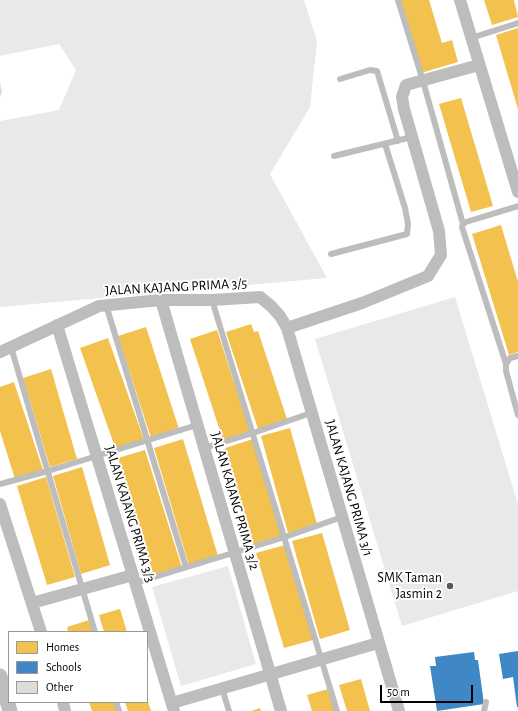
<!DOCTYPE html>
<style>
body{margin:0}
#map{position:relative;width:518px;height:711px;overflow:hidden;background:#fff;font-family:"Alegreya Sans",sans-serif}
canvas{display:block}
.legend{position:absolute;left:8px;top:631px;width:140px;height:72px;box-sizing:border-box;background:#fff;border:1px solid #999;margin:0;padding:5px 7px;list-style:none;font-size:12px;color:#000}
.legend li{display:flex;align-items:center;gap:8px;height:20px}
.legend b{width:20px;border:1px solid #999}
.scale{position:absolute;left:380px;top:685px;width:93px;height:18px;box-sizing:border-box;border:2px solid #000;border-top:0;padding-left:5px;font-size:12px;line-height:14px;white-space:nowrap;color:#000;-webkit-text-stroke:3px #fff;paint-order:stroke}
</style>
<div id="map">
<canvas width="518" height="711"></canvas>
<ul class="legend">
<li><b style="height:11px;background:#f2c14e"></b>Homes</li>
<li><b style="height:11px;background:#3f88c5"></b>Schools</li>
<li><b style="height:11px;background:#dcdcdc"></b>Other</li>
</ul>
<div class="scale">50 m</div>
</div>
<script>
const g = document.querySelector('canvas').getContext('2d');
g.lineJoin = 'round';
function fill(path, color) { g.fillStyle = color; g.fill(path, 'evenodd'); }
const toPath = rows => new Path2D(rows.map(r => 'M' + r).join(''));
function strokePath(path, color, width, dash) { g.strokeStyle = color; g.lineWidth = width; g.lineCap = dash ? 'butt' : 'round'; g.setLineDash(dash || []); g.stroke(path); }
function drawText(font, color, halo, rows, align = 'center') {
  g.font = font + ' "Alegreya Sans",sans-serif'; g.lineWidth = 4; g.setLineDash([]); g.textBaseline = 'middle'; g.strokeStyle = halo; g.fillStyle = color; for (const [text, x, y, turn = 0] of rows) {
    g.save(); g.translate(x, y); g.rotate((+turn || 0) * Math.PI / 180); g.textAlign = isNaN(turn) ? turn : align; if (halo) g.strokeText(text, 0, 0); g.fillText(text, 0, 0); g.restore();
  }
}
const green = toPath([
 [0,0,304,0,317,41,310,107,270,174,327,278,0,307,0,121,59,110,76,70,59,44,0,56],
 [455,297,518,504,518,591,402,626,315,339],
 [228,566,256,664,181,686,152,587]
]);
const homes = toPath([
 [400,0,429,0,442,43,452,40,458,62,421,73],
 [484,0,514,0,518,17,492,25],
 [518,28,518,109,496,35],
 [461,98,493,206,471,212,439,104],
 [501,225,518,282,518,352,509,355,472,234],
 [251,324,254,332,258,331,287,419,258,429,226,332],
 [146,327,179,429,151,438,118,336],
 [217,330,250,432,223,440,190,339],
 [108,338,144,440,116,450,80,348],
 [51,369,77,459,50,467,23,378],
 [14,382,43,470,15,479,0,431,0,387],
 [290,428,317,524,288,533,261,436],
 [183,439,218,556,189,565,154,448],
 [253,439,282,537,254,545,225,448],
 [145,450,182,568,154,576,118,458],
 [82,467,110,565,81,574,53,476],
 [46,477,75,577,47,585,17,486],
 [322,533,350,630,320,639,292,541],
 [285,545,313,640,284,648,256,553],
 [120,609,127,632,104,632,99,615],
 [89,620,93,632,68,632,67,627],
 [361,679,370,711,347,711,339,685],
 [328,689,335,711,312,711,307,695],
 [89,702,114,702,116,711,92,711],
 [125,702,148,702,151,711,128,711],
 [260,708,261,711,251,711]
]);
const schools = toPath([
 [518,651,518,707,517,707,513,677,503,679,499,654],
 [474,652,475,660,478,660,484,704,437,711,430,666,436,666,435,657]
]);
const building = toPath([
 [0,83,2,92,0,97]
]);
const service = toPath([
 [398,0,423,81,463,224],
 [471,38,518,23],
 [340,79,370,70,377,71,398,141],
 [334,156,412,137],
 [331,254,407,234,408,224,405,208,385,144],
 [212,300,337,711],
 [106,305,186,567],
 [11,347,95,632],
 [518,356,510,358,506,364,506,371,518,415],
 [506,364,462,227,463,224,466,222,518,206],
 [204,448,253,433,311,413],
 [0,484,48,471,197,425],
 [135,583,285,537,342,517],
 [222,688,229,711],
 [116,702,119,711],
 [484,711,486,702]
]);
const minor = toPath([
 [460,0,518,192],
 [161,300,281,711],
 [57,325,174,711],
 [287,328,362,303,428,276,441,255,439,231,404,109,402,97,406,85,479,65],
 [0,352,99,306,161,300,212,300,260,297,271,306,280,316,287,328,399,711],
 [0,504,41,632],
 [32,603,133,575],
 [63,702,65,711],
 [172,703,378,643]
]);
const tertiary = toPath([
 [0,676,10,711]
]);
const markers = [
 [450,586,4,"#595959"]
];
const streetNames = [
 ["JALAN KAJANG PRIMA 3/5",176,287,-3],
 ["JALAN KAJANG PRIMA 3/1",349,488,74],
 ["JALAN KAJANG PRIMA 3/2",235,501,74],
 ["JALAN KAJANG PRIMA 3/3",130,514,73]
];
const poiNames = [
 ["SMK Taman",442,578],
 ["Jasmin 2",442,594]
];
fill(green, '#e9e9e9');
fill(homes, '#f2c14e');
fill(schools, '#3f88c5');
fill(building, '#dcdcdc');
strokePath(service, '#bdbdbd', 6);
strokePath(minor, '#bdbdbd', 12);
strokePath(tertiary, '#bdbdbd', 15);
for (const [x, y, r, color] of markers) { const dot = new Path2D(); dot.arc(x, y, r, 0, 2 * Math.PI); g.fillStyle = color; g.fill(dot); strokePath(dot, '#fff', 1.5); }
drawText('14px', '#000', '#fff', streetNames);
drawText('14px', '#000', '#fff', poiNames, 'right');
</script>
